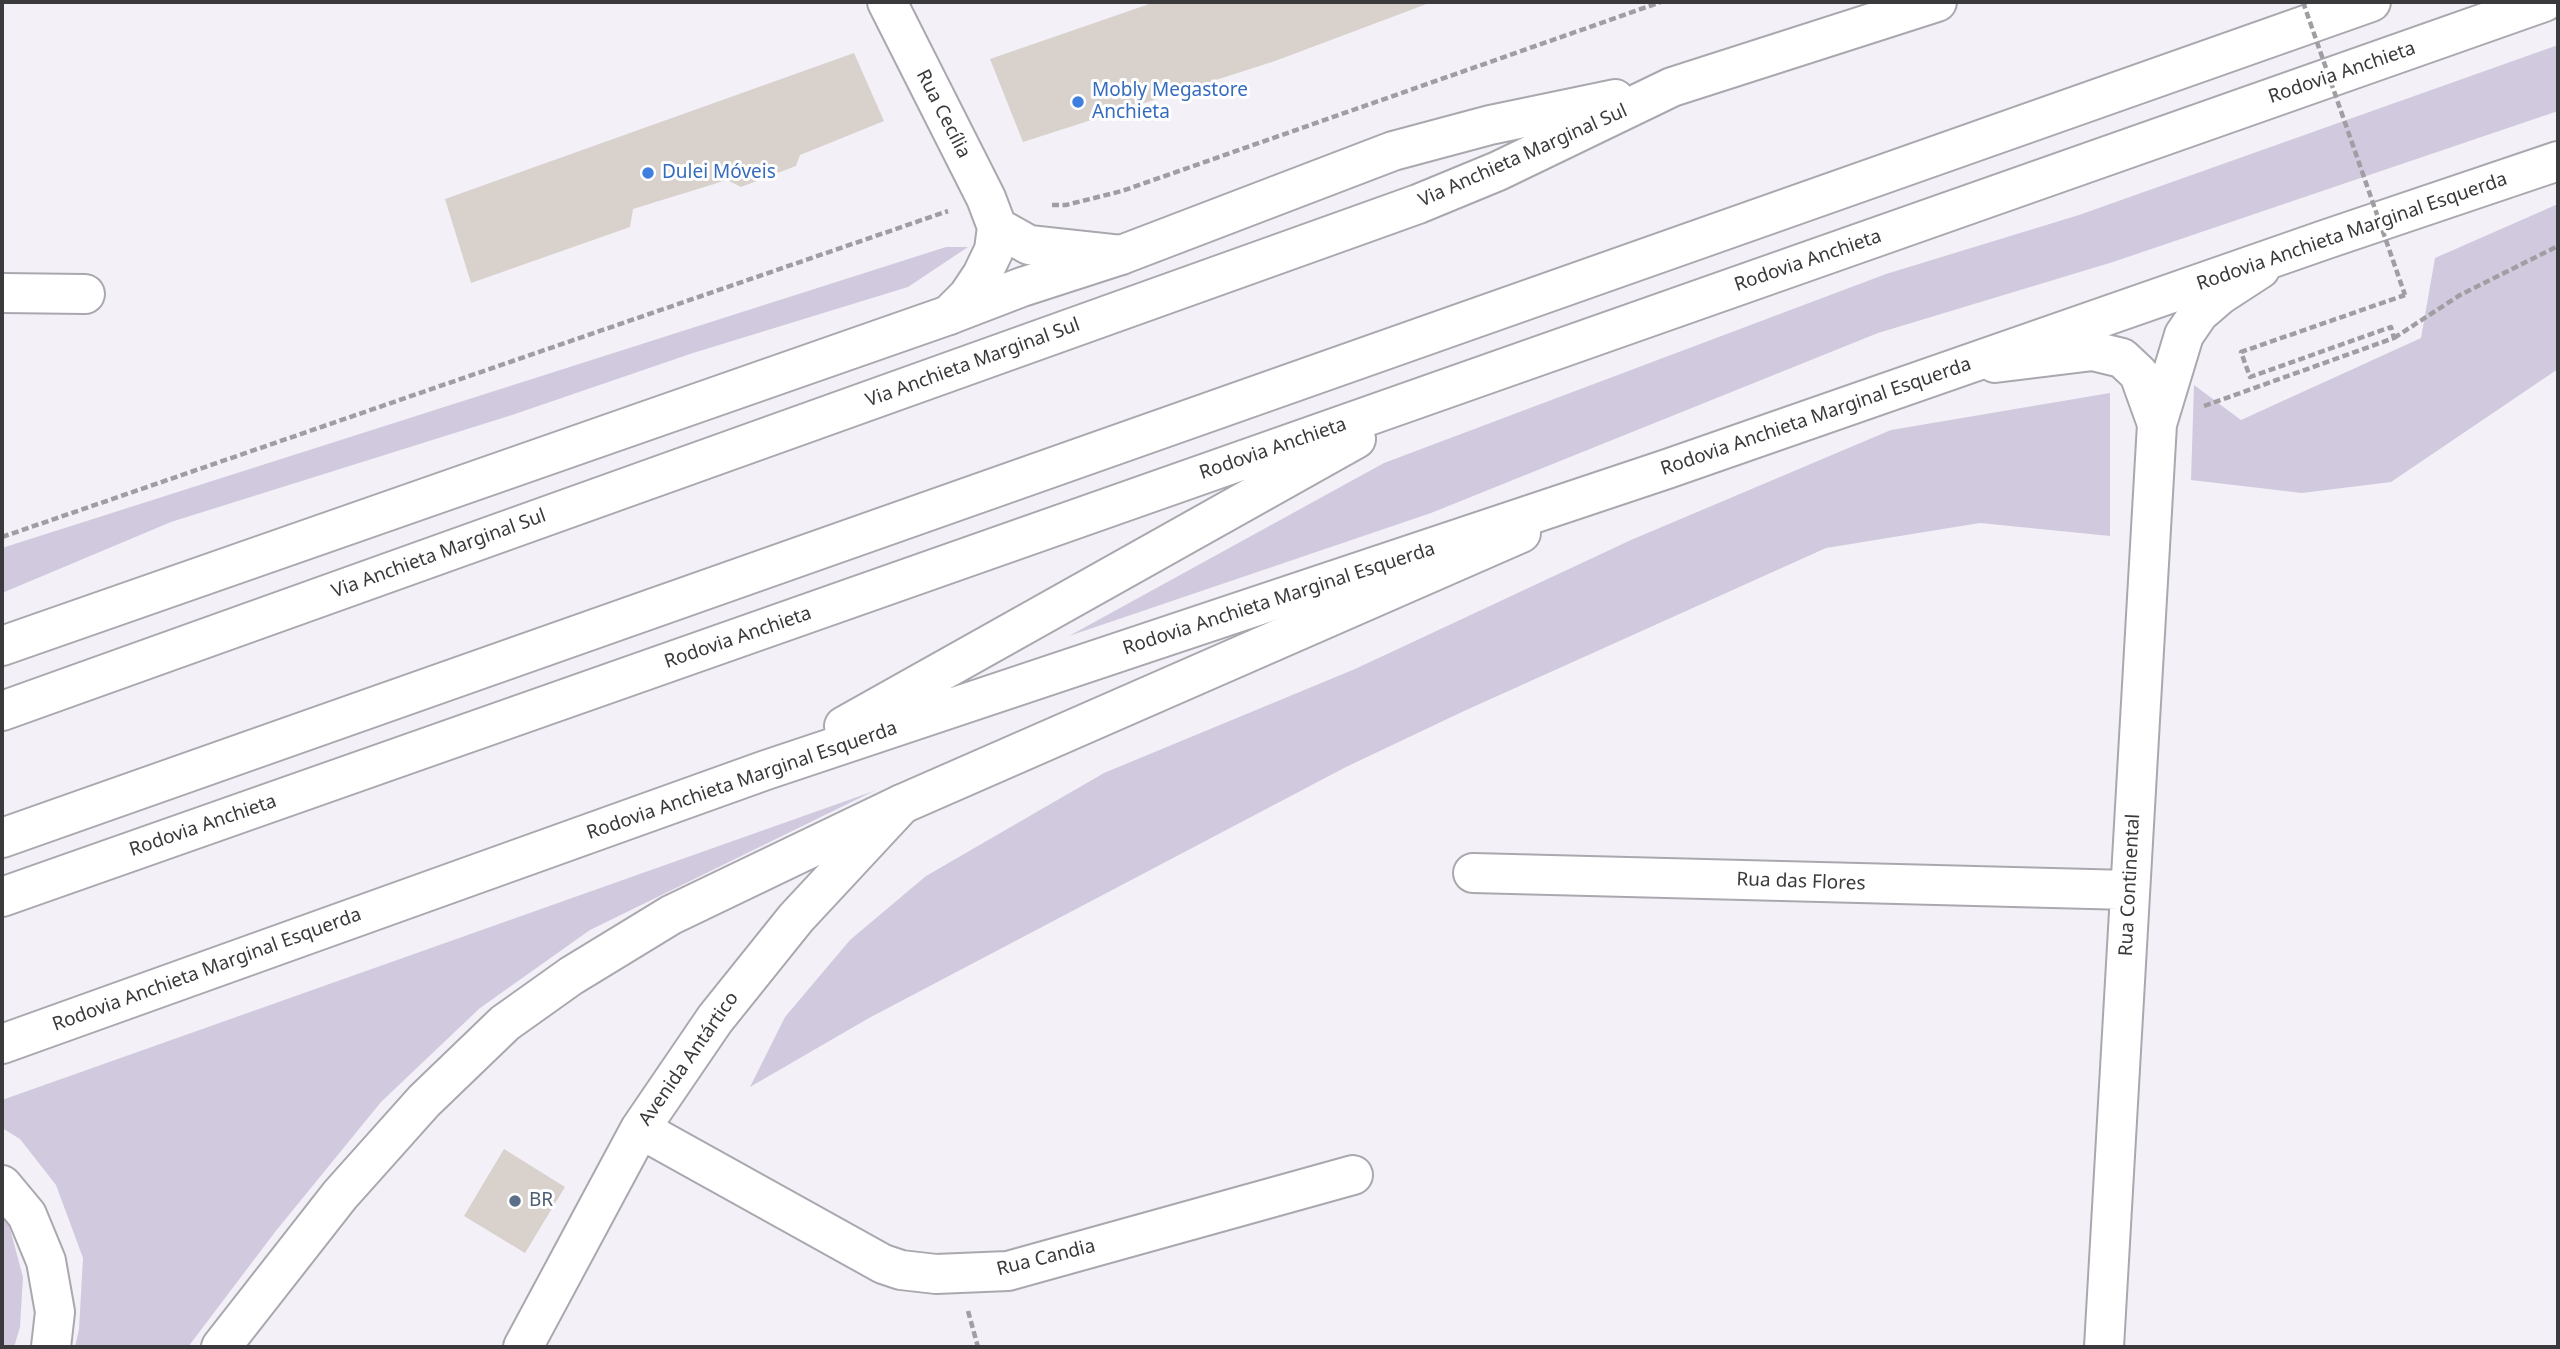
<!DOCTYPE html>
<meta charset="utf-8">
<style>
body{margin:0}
#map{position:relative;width:2560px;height:1349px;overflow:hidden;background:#f3f0f8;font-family:"Noto Sans",sans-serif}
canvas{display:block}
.frame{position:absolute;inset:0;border:4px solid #3a393c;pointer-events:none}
</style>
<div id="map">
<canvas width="2560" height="1349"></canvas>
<div class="frame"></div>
</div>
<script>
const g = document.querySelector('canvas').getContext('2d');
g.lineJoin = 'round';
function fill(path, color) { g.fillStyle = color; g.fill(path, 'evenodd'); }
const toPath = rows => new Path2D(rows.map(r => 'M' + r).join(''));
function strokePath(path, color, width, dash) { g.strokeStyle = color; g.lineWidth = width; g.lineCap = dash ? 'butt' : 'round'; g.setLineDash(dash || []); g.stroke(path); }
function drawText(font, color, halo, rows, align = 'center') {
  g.font = font + ' "Noto Sans",sans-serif'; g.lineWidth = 6; g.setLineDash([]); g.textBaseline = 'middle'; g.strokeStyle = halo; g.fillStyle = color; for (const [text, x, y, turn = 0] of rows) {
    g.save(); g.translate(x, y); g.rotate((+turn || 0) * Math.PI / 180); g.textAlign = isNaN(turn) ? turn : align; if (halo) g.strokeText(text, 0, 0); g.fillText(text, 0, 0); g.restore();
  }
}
const green = toPath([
 [2558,45,2558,111,2113,262,1878,333,1431,513,1069,636,1384,463,1886,274,2079,215],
 [2558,204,2558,369,2391,482,2302,493,2191,480,2194,385,2241,420,2421,338,2435,258],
 [946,247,968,247,908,287,693,353,512,415,171,522,2,593,2,548],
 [2110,393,2110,536,1980,523,1826,548,1464,711,1346,767,869,1018,750,1087,785,1017,850,940,926,876,1104,773,1355,669,1631,540,1891,430],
 [874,791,590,930,480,1008,381,1102,275,1232,188,1347,75,1347,79,1329,83,1258,56,1185,20,1139,2,1128,2,1100],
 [2,1216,9,1225,23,1277,20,1327,14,1347,2,1347]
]);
const building = toPath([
 [1155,2,1432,2,1275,61,1023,142,990,59],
 [854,53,884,121,800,155,796,166,741,187,727,180,633,209,630,227,471,283,445,199],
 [504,1149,565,1187,525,1253,464,1216]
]);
const path = toPath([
 [1052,205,1066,205,1122,191,1661,2],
 [2394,338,2460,295,2558,246],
 [2204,406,2394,338,2391,327,2250,377,2241,352,2405,295],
 [2,537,948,211],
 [968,1311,978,1347]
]);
const minor = toPath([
 [887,2,986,198,997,227,994,250,982,275,968,296,949,315],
 [997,227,1029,245,1121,255],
 [2,293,85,294],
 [1995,363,2093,351,2122,358,2139,374,2157,424],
 [1473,873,2129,890],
 [640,1129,883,1264,901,1270,936,1274,1008,1271,1353,1175],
 [523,1347,640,1129,715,1019,796,918,902,804],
 [2104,1347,2157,424,2184,335,2199,313,2220,295,2260,269]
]);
const major = toPath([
 [221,1347,340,1195,424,1101,505,1023,571,976,671,915,902,804,1521,533]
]);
const highway = toPath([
 [2,646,949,315,1022,287,1121,255,1393,151,1490,125,1615,99],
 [2,711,1418,204,1498,171,1672,87,1937,2],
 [844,726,1356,439],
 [2,838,2371,2],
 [2,897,2544,2],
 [2,1044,766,770,1667,469,2327,239,2558,161],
 [2,1185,27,1215,46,1261,55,1312,51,1347]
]);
const pathBridge = toPath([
 [2303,2,2405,295]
]);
const markers = [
 [1078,102,7,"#3f7fe0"],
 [648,173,7,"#3f7fe0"],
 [515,1201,7,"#5c6f8a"]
];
const streetNames = [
 ["Rodovia Anchieta",2342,73,-19],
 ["Rua Cecília",943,114,63],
 ["Via Anchieta Marginal Sul",1523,156,-24],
 ["Rodovia Anchieta Marginal Esquerda",2352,232,-19],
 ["Rodovia Anchieta",1808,261,-19],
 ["Via Anchieta Marginal Sul",973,363,-20],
 ["Rodovia Anchieta Marginal Esquerda",1816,417,-19],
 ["Rodovia Anchieta",1273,449,-19],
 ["Via Anchieta Marginal Sul",439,554,-20],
 ["Rodovia Anchieta Marginal Esquerda",1279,599,-18],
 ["Rodovia Anchieta",738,638,-19],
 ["Rodovia Anchieta Marginal Esquerda",742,781,-19],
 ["Rodovia Anchieta",203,826,-19],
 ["Rua das Flores",1801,882,2],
 ["Rua Continental",2130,885,-87],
 ["Rodovia Anchieta Marginal Esquerda",207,970,-20],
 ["Avenida Antártico",689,1059,-55],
 ["Rua Candia",1046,1258,-14]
];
const shopNames = [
 ["Mobly Megastore",1092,91],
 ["Anchieta",1092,113],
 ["Dulei Móveis",662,173]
];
const serviceNames = [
 ["BR",529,1201]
];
fill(green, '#d1c9de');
fill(building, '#d8d1cc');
strokePath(minor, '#aaa8af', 42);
strokePath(major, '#aaa8af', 42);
strokePath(highway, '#aaa8af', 42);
strokePath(path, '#a09ea3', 4.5, [7, 3.5]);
strokePath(minor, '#fff', 38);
strokePath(major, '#fff', 38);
strokePath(highway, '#fff', 38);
strokePath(pathBridge, '#a09ea3', 4.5, [7, 3.5]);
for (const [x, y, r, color] of markers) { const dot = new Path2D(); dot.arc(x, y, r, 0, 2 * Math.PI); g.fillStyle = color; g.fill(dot); strokePath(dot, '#fff', 2.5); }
drawText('19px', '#3a393c', '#fff', streetNames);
drawText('19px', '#366cbe', '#fff', shopNames, 'left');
drawText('19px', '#4e5e75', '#fff', serviceNames, 'left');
</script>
